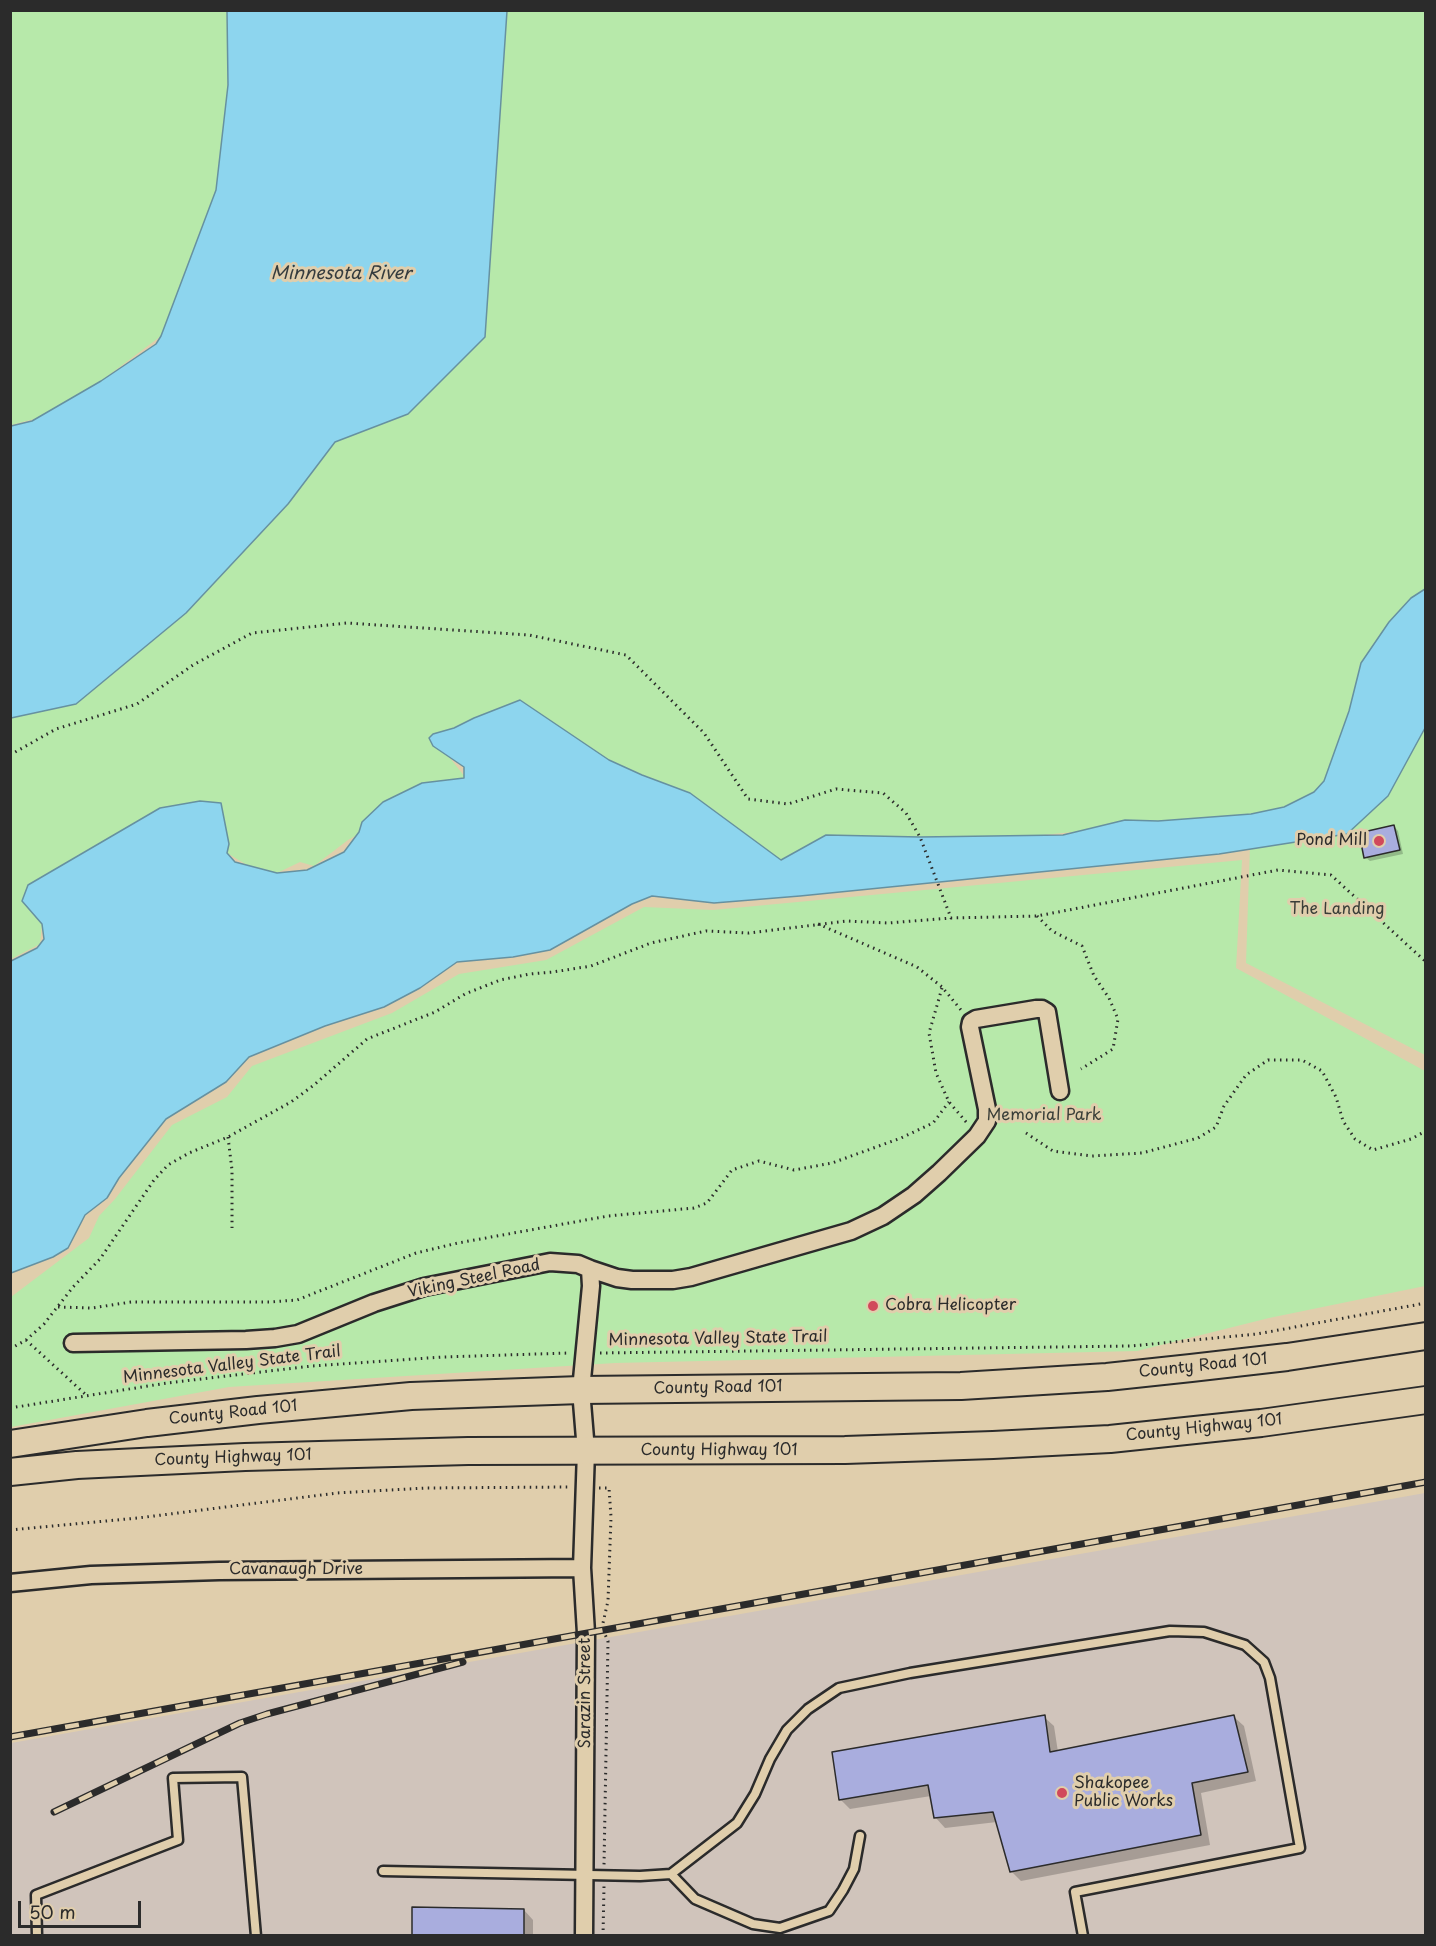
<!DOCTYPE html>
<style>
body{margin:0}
#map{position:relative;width:1436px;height:1946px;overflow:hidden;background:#e0ceac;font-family:"Playpen Sans",sans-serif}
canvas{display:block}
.frame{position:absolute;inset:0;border:12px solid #2b2b2b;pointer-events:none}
.scale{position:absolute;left:18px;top:1901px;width:123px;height:27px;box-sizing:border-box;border:3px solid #2b2b2b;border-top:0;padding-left:8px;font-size:18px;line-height:21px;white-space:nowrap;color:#2b2b2b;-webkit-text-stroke:4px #e0ceac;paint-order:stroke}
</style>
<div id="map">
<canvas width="1436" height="1946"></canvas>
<div class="frame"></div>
<div class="scale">50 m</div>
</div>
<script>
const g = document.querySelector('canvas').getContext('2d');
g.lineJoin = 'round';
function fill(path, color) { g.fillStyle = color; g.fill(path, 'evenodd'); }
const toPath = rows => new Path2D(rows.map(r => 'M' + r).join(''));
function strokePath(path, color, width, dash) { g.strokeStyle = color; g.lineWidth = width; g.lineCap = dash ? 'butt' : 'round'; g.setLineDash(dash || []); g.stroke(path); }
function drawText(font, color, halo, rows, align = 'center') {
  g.font = font + ' "Playpen Sans",sans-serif'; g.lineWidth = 6; g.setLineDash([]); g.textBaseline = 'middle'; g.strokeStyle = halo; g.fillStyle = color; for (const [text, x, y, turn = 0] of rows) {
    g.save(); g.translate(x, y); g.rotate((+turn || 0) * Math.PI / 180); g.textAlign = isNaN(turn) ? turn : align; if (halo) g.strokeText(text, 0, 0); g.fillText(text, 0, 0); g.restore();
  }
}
const built = toPath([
 [1425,1493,1425,1935,11,1936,11,1743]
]);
const green = toPath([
 [11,11,227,11,228,85,216,190,161,336,101,381,38,418,11,425],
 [507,11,1425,11,1425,1055,1246,963,1251,815,781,860,641,774,630,770,442,748,465,777,348,840,314,866,300,862,277,873,247,865,227,853,31,911,42,924,40,944,11,959,11,717,76,704,186,613,288,504,335,442,408,414,500,97],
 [1242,860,1236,968,1425,1071,1425,1286,1269,1318,1137,1351,615,1363,229,1387,11,1427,11,1297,89,1238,99,1216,115,1199,172,1125,227,1097,252,1066,392,1013,459,974,546,960,644,907,713,910]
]);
const water = toPath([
 [227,11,507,11,485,337,408,414,335,442,288,504,186,613,76,704,11,718,11,426,32,421,101,381,156,344,161,336,216,190,228,85,227,11],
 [1425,589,1425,728,1388,796,1347,834,1219,854,800,896,714,903,652,896,632,904,550,950,513,957,457,962,420,988,384,1007,325,1026,249,1057,226,1082,166,1119,119,1178,107,1198,85,1215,68,1248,53,1257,11,1273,11,961,37,948,44,939,42,924,22,901,28,885,160,808,200,801,221,803,229,844,227,853,235,862,277,873,307,870,344,852,359,832,362,822,383,802,422,783,464,778,464,767,433,746,429,738,433,734,454,728,474,718,520,700,609,760,642,775,690,793,781,860,826,835,920,837,1063,835,1125,820,1158,821,1251,814,1284,807,1314,792,1324,781,1349,711,1361,663,1389,622,1411,598,1425,589]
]);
const shadow = toPath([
 [1394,826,1398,831,1403,854,1370,861,1365,857],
 [1044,1717,1054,1726,1058,1752,1234,1717,1244,1726,1256,1781,1201,1793,1210,1845,1021,1881,1011,1871,997,1822,945,1828,936,1818,931,1796,850,1809,840,1799],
 [524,1910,533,1920,533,1936,413,1936]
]);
const building = toPath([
 [1394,825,1400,850,1364,858,1359,833,1394,825],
 [1045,1715,1050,1752,1234,1715,1248,1772,1192,1783,1201,1835,1010,1872,993,1812,934,1818,928,1785,839,1800,832,1752,1045,1715],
 [412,1907,524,1909,524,1936,412,1936,412,1907]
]);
const path = toPath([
 [10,755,56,729,137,704,193,665,252,633,347,623,529,635,626,655,704,733,748,799,788,804,836,789,883,793,906,813,920,837,951,918,1037,916,1278,870,1331,875,1426,962],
 [1037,916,1052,931,1082,946,1094,976,1109,998,1118,1019,1113,1049,1081,1069],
 [818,924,917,967,942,987,961,1010],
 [942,988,929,1033,936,1073,949,1102,967,1123],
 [1026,1133,1053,1151,1092,1156,1142,1153,1198,1138,1216,1127,1224,1106,1246,1075,1268,1060,1302,1060,1322,1071,1336,1097,1343,1121,1355,1139,1373,1150,1411,1139,1426,1131],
 [228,1137,232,1170,232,1228],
 [58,1307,92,1308,131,1302,270,1302,297,1300,416,1253,458,1243,608,1216,694,1208,707,1203,732,1170,759,1161,794,1170,832,1163,901,1138,933,1123,949,1102],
 [26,1340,85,1394],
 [10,1349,26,1340,44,1324,73,1287,100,1259,154,1180,168,1165,189,1153,228,1137,291,1102,314,1085,367,1039,435,1012,465,994,500,980,530,974,553,972,591,966,651,943,706,931,749,933,847,921,888,923,951,918],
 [600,1353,1131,1346,1257,1334,1426,1303],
 [10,1408,167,1383,312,1366,443,1357,569,1353],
 [599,1488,609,1488,611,1517,608,1601,603,1623],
 [10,1530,138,1518,337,1493,426,1488,568,1487],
 [603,1630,608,1641,604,1865],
 [603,1936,604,1886]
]);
const service = toPath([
 [383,1871,640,1876,671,1874,695,1899,753,1924,780,1928,829,1911,843,1890,854,1869,860,1836],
 [671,1874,737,1823,755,1794,770,1759,787,1730,808,1709,839,1688,910,1673,1170,1631,1204,1632,1245,1645,1264,1662,1270,1678,1300,1848,1075,1892,1083,1936],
 [37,1936,36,1895,178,1840,173,1778,242,1777,256,1936]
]);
const minor = toPath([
 [590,1269,617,1278,632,1280,673,1280,691,1277,851,1231,883,1216,914,1195,939,1173,977,1136,987,1121,987,1109,970,1027,971,1022,976,1019,1036,1009,1042,1009,1047,1012,1060,1091],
 [73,1343,246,1340,275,1338,298,1334,374,1303,424,1287,550,1262,578,1264,590,1269,591,1286,581,1390,586,1451,582,1568,586,1633,584,1936],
 [10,1583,91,1575,219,1571,582,1568]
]);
const primary = toPath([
 [10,1444,147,1423,258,1410,411,1396,581,1390,961,1386,1010,1383,1107,1377,1191,1368,1287,1357,1426,1336],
 [10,1472,77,1465,245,1457,468,1451,845,1450,993,1445,1110,1439,1261,1423,1426,1400]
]);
const rail = toPath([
 [10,1737,1426,1482],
 [54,1812,240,1723,267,1714,463,1662]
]);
const markers = [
 [1379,841,6,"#d1495b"],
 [873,1306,6,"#d1495b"],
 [1062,1793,6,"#d1495b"]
];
const poiNames = [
 ["Pond Mill",1367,841,"right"],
 ["Cobra Helicopter",885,1306],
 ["Shakopee",1074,1784],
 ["Public Works",1074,1802]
];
const parkNames = [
 ["The Landing",1337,910],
 ["Memorial Park",1044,1116]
];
const streetNames = [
 ["Viking Steel Road",474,1279,-12],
 ["Minnesota Valley State Trail",718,1339,-1],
 ["Minnesota Valley State Trail",232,1365,-7],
 ["County Road 101",1203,1366,-6],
 ["County Road 101",718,1388,-1],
 ["County Road 101",233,1413,-6],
 ["County Highway 101",1204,1428,-6],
 ["County Highway 101",719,1451],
 ["County Highway 101",233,1458,-2],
 ["Cavanaugh Drive",296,1570],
 ["Sarazin Street",586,1693,-90]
];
const waterNames = [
 ["Minnesota River",341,274]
];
fill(built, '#d0c4bb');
fill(green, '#b7e9aa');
fill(water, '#8dd5ee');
strokePath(water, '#6691a0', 1.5);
fill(shadow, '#0003');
fill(building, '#a9adde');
strokePath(building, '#2b2b2b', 1.5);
strokePath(service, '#2b2b2b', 13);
strokePath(minor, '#2b2b2b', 21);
strokePath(primary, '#2b2b2b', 30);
strokePath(path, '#2b2b2b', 3, [1.5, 4.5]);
strokePath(service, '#e0ceac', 8);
strokePath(minor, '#e0ceac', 16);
strokePath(primary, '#e0ceac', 26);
strokePath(rail, '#2b2b2b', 7);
strokePath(rail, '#e0ceac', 4.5, [14]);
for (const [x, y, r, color] of markers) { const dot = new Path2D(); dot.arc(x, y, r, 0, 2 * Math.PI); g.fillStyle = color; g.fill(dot); strokePath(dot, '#e0ceac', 2); }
drawText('16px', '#2b2b2b', '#e0ceac', poiNames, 'left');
drawText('16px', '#393e38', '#e0ceac', parkNames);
drawText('16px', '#2b2b2b', '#e0ceac', streetNames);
drawText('italic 18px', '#353c3e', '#e0ceac', waterNames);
</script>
